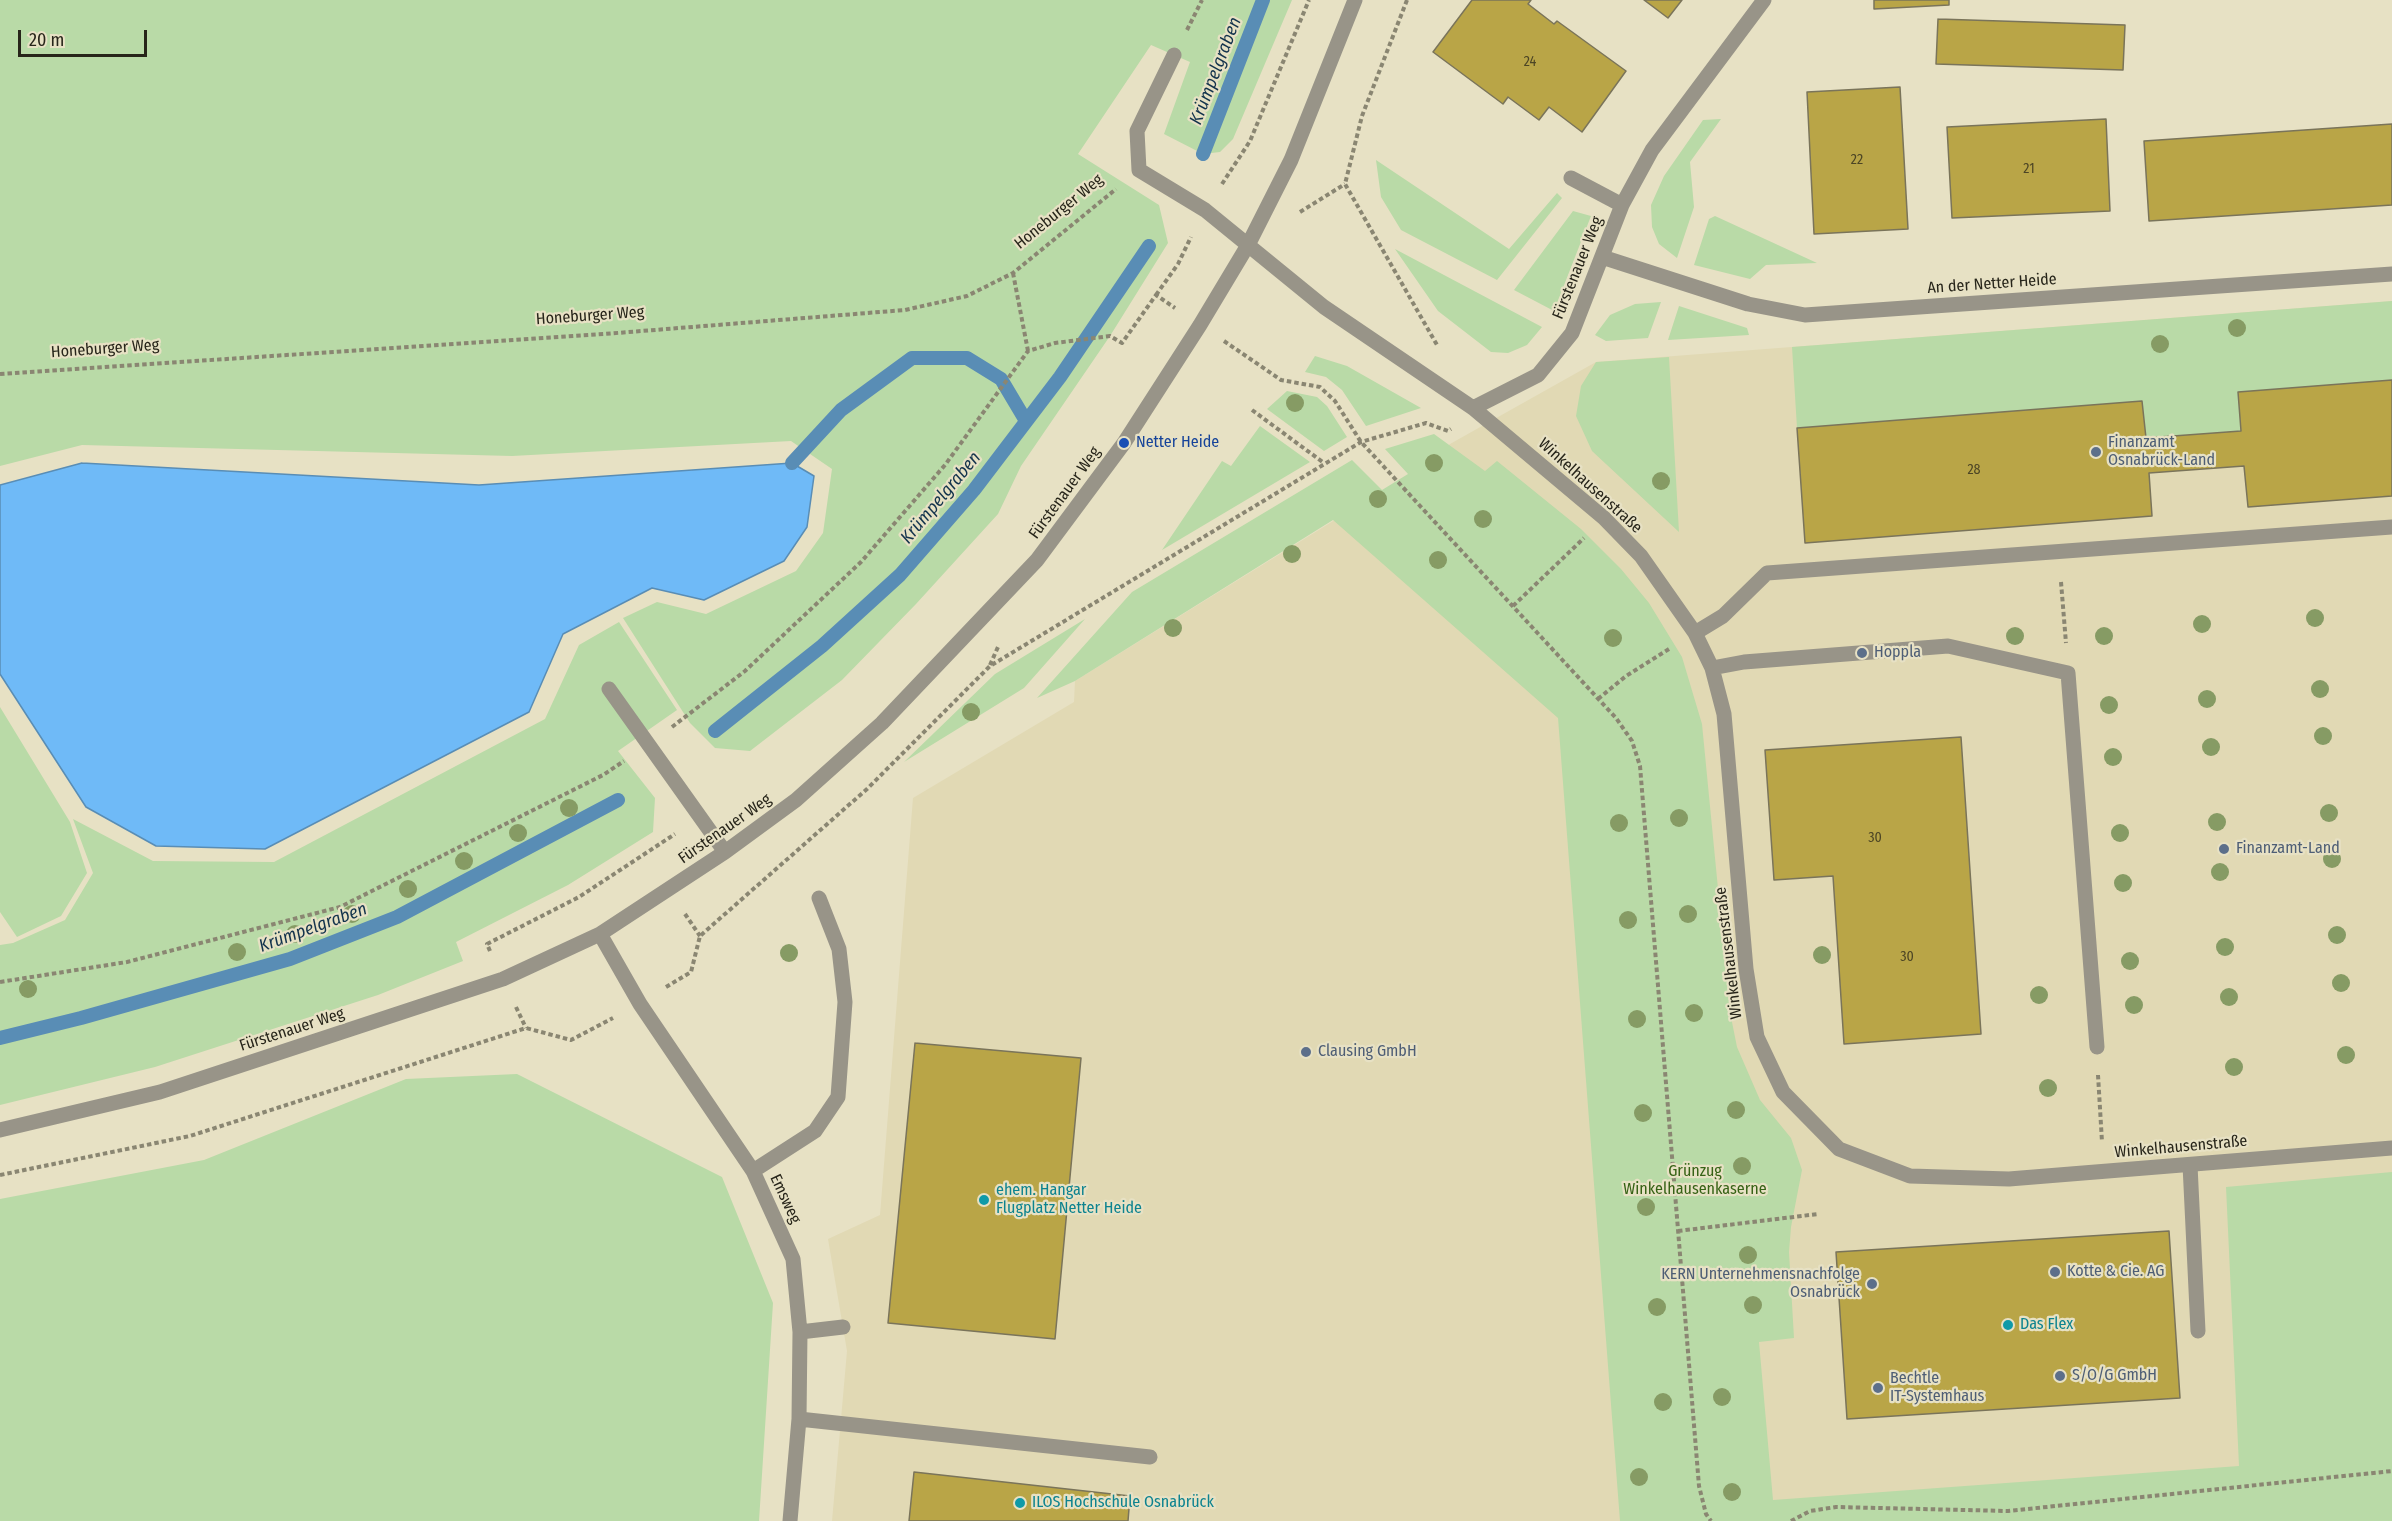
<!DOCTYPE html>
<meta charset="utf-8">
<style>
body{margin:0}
#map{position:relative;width:2392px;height:1521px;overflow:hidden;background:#e7e1c4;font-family:"Fira Sans Condensed",sans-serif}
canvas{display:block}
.scale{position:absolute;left:18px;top:30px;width:129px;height:27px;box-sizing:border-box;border:3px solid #27251a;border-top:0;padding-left:8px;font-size:18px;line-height:21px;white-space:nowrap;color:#27251a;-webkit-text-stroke:4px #e7e1c4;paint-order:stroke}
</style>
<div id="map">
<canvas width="2392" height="1521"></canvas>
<div class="scale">20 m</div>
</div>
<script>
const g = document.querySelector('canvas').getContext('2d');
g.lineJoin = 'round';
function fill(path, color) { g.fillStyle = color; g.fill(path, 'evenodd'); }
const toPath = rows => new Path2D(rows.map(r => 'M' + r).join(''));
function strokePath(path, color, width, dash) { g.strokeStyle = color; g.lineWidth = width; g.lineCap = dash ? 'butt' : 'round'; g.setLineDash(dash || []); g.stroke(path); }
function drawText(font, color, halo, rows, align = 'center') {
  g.font = font + ' "Fira Sans Condensed",sans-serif'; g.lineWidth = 4.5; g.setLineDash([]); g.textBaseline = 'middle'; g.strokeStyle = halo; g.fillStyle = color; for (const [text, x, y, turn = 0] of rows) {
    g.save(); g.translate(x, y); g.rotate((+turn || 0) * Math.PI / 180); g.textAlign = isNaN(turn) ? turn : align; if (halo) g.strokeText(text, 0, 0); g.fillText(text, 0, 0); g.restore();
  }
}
const built = toPath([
 [2392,301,2392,1521,832,1521,847,1351,828,1239,880,1215,913,798,1074,702,1075,681,1409,474,1450,444,1596,362]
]);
const green = toPath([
 [0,0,1292,0,1233,139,1220,152,1203,154,1164,134,1190,62,1151,45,1078,154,1159,205,1168,243,1110,336,1021,466,998,514,916,604,842,680,750,751,715,748,690,723,623,618,657,602,706,614,796,571,823,533,832,469,791,441,512,456,82,445,0,466],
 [1721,119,1690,162,1694,207,1677,258,1659,244,1652,227,1651,205,1664,176,1703,120],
 [1376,160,1509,249,1557,193,1562,198,1497,280,1401,230,1381,197],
 [1573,211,1591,216,1554,311,1514,290],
 [1715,216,1817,263,1766,265,1750,279,1694,265,1709,219],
 [1395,249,1542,327,1527,345,1508,353,1491,352,1438,311],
 [2392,301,2392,380,2241,431,2146,438,2142,401,1797,428,1792,347],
 [1661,302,1648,338,1606,341,1595,335,1610,315,1635,304],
 [1679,306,1747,328,1749,335,1668,340],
 [1315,356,1347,366,1421,408,1366,426,1342,390,1326,377,1305,372],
 [1669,357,1679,532,1592,451,1576,416,1581,386,1596,362],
 [1287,391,1317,397,1327,406,1347,437,1324,451,1267,409],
 [1260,426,1310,462,1162,550,1222,461,1231,466],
 [1434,434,1485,471,1497,461,1581,529,1621,569,1649,603,1682,657,1702,724,1730,1012,1737,1047,1760,1100,1791,1138,1802,1170,1791,1227,1789,1252,1794,1338,1759,1342,1773,1500,2239,1466,2226,1187,2392,1172,2392,1521,1620,1521,1558,718,1333,520,1075,681,1037,698,1132,592,1352,460,1382,490,1408,474,1385,449],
 [1085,619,1024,688,904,762,995,674],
 [619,622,677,710,618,751,655,798,653,832,568,885,456,942,463,961,378,995,155,1067,0,1105,0,945,13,943,65,920,93,873,73,819,153,861,274,862,545,719,579,645],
 [0,707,70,822,87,873,61,916,17,937,0,912],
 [517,1074,722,1177,773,1303,759,1521,0,1521,0,1199,204,1160,406,1079]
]);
const water = toPath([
 [82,463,479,485,792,463,814,476,807,527,784,561,704,600,652,588,563,634,529,712,265,849,156,846,86,807,0,674,0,485,82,463]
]);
const stream = toPath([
 [1203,154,1263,0],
 [792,463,841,410,912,358,967,358,1001,379,1026,421],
 [715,731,822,646,900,575,974,490,1060,377,1149,246],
 [0,1038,81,1018,290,959,397,917,618,800]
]);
const building = toPath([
 [1472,0,1531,0,1528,4,1554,24,1557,21,1626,71,1582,132,1549,107,1539,120,1508,97,1503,104,1433,52,1472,0],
 [1644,0,1682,0,1668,18,1644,0],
 [1874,0,1949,0,1949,5,1874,9,1874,0],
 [1938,19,2125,25,2123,70,1936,64,1938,19],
 [1900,87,1908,229,1814,234,1807,92,1900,87],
 [2106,119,2110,211,1952,218,1947,127,2106,119],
 [2392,124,2392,205,2149,221,2144,141,2392,124],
 [2392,380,2392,496,2248,507,2244,466,2149,473,2152,516,1805,543,1797,428,2142,401,2146,438,2241,431,2238,392,2392,380],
 [1961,737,1981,1034,1844,1044,1833,876,1774,880,1765,750,1961,737],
 [915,1043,1081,1058,1055,1339,888,1323,915,1043],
 [2169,1231,2180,1398,1847,1419,1836,1252,2169,1231],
 [914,1472,1130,1496,1128,1521,909,1521,914,1472]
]);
const path = toPath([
 [1407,0,1362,116,1345,184,1437,345],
 [1187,30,1202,0],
 [1222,184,1250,141,1309,0],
 [1300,212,1345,184],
 [1013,273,1028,351],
 [1156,295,1178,264,1191,237],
 [1224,341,1281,380,1320,387,1335,401,1361,442,1616,718,1632,741,1640,766,1699,1486,1706,1514,1711,1521],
 [0,374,604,334,905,310,967,296,1013,273,1116,189],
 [1252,410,1324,463],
 [2061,582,2066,643],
 [1513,606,1584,538],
 [990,665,998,647],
 [1598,699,1626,676,1669,649],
 [672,727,745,671,861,562,945,465,1028,351,1055,343,1110,336,1122,343,1156,295,1175,308],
 [685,914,700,936],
 [490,951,487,944,579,897,675,834],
 [0,982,127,962,340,907,603,775,624,761],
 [666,987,691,972,700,936,867,789,990,666,1361,442,1426,423,1448,431,1451,429],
 [516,1007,526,1028],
 [2098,1075,2102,1142],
 [0,1175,190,1136,526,1028,571,1040,613,1018],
 [1678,1231,1818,1214],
 [1791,1521,1810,1511,1836,1507,2008,1511,2392,1471]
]);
const minor = toPath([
 [1174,55,1137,131,1139,170,1205,210,1324,307,1473,408,1604,518,1641,556,1695,633,1712,668,1724,714,1746,969,1757,1037,1783,1092,1839,1149,1910,1176,2009,1179,2392,1148],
 [1571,178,1622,205],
 [1602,257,1748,304,1805,315,2392,274],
 [1473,408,1538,375,1572,333,1622,205,1652,150,1764,0],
 [1695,633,1723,616,1767,573,2392,527],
 [1712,668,1744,662,1948,646,2068,673,2097,1047],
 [609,689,725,852],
 [600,934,640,1004,753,1171,793,1259,800,1332,799,1419,790,1521],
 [0,1130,160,1092,503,979,600,934,725,852,796,800,882,723,1037,560,1124,443,1200,325,1248,245,1291,160,1355,0],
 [2190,1165,2198,1331],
 [753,1171,815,1131,838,1097,845,1002,839,949,819,898],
 [800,1332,843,1327],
 [799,1419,1150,1457]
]);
const trees = [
 [2237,328],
 [2160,344],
 [1295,403],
 [1434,463],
 [1661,481],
 [1378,499],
 [1483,519],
 [1292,554],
 [1438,560],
 [2315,618],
 [2202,624],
 [1173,628],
 [2015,636],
 [2104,636],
 [1613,638],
 [2320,689],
 [2207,699],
 [2109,705],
 [971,712],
 [2323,736],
 [2211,747],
 [2113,757],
 [569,808],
 [2329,813],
 [1679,818],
 [2217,822],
 [1619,823],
 [518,833],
 [2120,833],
 [2332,859],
 [464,861],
 [2220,872],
 [2123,883],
 [408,889],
 [352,914],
 [1688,914],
 [1628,920],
 [295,934],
 [2337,935],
 [2225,947],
 [237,952],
 [789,953],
 [1822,955],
 [2130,961],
 [2341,983],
 [28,989],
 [2039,995],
 [2229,997],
 [2134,1005],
 [1694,1013],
 [1637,1019],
 [2346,1055],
 [2234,1067],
 [2048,1088],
 [1736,1110],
 [1643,1113],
 [1742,1166],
 [1646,1207],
 [1748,1255],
 [1753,1305],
 [1657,1307],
 [1722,1397],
 [1663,1402],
 [1639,1477],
 [1732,1492]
];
const markers = [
 [1124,443,6,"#1a4fb4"],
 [2096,452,6,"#5c6f8a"],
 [1862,653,6,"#5c6f8a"],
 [2224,849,6,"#5c6f8a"],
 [1306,1052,6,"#5c6f8a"],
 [984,1200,6,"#0f9aa8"],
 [2055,1272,6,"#5c6f8a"],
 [1872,1284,6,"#5c6f8a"],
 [2008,1325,6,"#0f9aa8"],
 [2060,1376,6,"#5c6f8a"],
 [1878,1388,6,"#5c6f8a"],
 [1020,1503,6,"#0f9aa8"]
];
const numberNames = [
 ["24",1530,62],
 ["22",1857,160],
 ["21",2029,169],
 ["28",1974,470],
 ["30",1875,838],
 ["30",1907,957]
];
const streetNames = [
 ["Honeburger Weg",1059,212,-39],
 ["Fürstenauer Weg",1578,268,-68],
 ["An der Netter Heide",1992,284,-4],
 ["Honeburger Weg",590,316,-4],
 ["Honeburger Weg",105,349,-4],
 ["Winkelhausenstraße",1590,486,42],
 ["Fürstenauer Weg",1065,493,-54],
 ["Fürstenauer Weg",725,829,-35],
 ["Winkelhausenstraße",1729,953,-97],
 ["Fürstenauer Weg",292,1030,-18],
 ["Winkelhausenstraße",2181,1147,-5],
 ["Emsweg",785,1199,65]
];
const transitNames = [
 ["Netter Heide",1136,443]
];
const serviceNames = [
 ["Finanzamt",2108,443],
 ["Osnabrück-Land",2108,461],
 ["Hoppla",1874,653],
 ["Finanzamt-Land",2236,849],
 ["Clausing GmbH",1318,1052],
 ["Kotte & Cie. AG",2067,1272],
 ["KERN Unternehmensnachfolge",1860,1275,"right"],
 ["Osnabrück",1860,1293,"right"],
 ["S/O/G GmbH",2072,1376],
 ["Bechtle",1890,1379],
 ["IT-Systemhaus",1890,1397]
];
const parkNames = [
 ["Grünzug",1695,1172],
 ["Winkelhausenkaserne",1695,1190]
];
const cultureNames = [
 ["ehem. Hangar",996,1191],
 ["Flugplatz Netter Heide",996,1209],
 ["Das Flex",2020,1325],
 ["ILOS Hochschule Osnabrück",1032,1503]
];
const waterNames = [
 ["Krümpelgraben",1216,71,-69],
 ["Krümpelgraben",941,498,-50],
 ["Krümpelgraben",313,928,-20]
];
fill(built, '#e1d9b4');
fill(green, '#b9daa7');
fill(water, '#6fbaf7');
strokePath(water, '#598db5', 1.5);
strokePath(stream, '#598db5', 14);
fill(building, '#b9a547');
strokePath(building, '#7a745a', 1.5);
strokePath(path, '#8a8672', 4, [4.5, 3]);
strokePath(minor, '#989488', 15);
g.fillStyle = '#869b64';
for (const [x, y] of trees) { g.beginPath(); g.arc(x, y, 9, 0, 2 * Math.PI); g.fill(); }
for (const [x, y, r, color] of markers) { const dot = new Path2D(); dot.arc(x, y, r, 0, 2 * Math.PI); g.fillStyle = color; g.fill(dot); strokePath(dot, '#e7e1c4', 2); }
drawText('14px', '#4c4525', null, numberNames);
drawText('16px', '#27251a', '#e7e1c4', streetNames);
drawText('16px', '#164399', '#e7e1c4', transitNames, 'left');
drawText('16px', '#4e5e75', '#e7e1c4', serviceNames, 'left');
drawText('16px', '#366215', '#e7e1c4', parkNames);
drawText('16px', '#0d838f', '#e7e1c4', cultureNames, 'left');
drawText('italic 18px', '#13334c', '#e7e1c4', waterNames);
</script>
